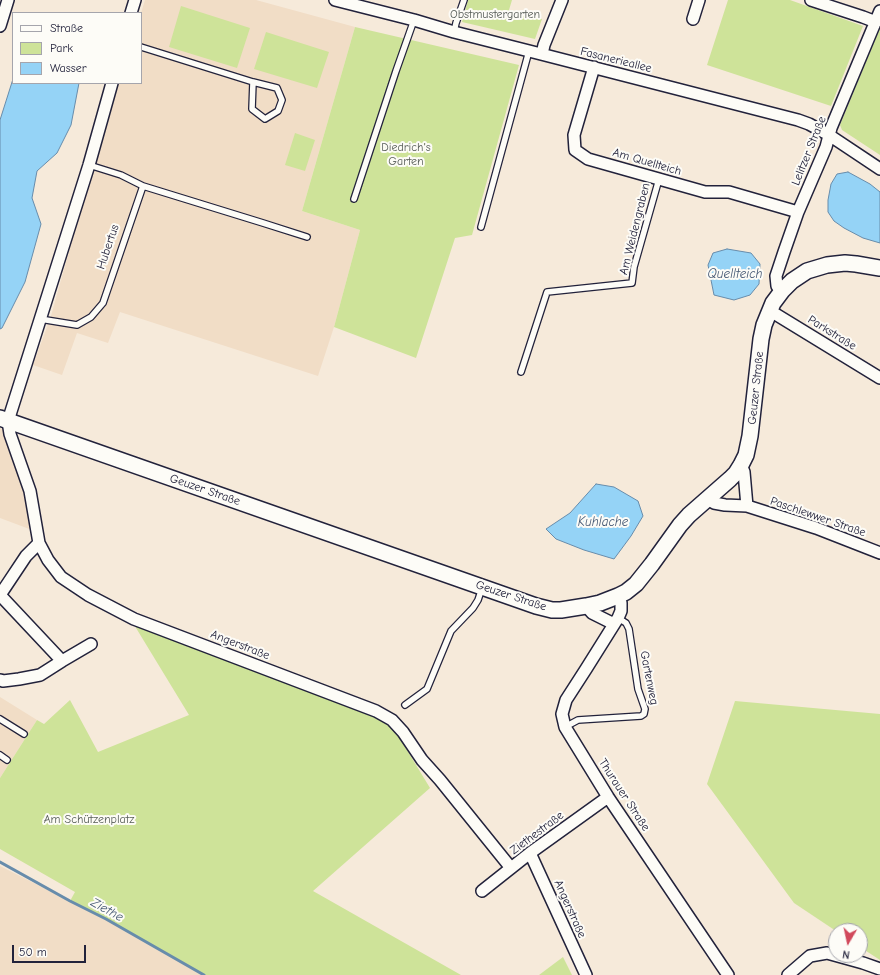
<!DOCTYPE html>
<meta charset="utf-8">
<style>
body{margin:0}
#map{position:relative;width:880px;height:975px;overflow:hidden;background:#f6eada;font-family:"Comic Neue",sans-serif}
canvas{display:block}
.legend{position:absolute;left:12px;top:12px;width:130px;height:72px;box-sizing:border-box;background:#fdfcf7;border:1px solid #a5a5ac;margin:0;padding:5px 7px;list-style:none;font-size:12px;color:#22223b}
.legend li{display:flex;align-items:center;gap:8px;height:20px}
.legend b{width:20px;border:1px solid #a5a5ac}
.north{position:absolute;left:828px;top:923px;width:40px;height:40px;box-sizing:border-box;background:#fdfcf7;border:1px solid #a5a5ac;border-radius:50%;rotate:189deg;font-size:11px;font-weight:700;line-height:16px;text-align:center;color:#22223b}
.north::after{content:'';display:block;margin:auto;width:14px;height:18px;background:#d1495b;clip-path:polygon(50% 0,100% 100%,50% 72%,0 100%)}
.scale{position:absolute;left:12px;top:945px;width:74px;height:18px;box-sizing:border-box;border:2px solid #22223b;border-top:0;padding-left:5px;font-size:12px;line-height:14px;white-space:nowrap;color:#22223b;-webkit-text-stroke:3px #fdfcf7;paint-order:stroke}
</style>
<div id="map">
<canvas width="880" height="975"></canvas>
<ul class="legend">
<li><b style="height:5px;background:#fdfcf7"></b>Straße</li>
<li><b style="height:11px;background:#cee399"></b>Park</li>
<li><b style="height:11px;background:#95d3f6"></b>Wasser</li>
</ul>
<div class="north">N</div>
<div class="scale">50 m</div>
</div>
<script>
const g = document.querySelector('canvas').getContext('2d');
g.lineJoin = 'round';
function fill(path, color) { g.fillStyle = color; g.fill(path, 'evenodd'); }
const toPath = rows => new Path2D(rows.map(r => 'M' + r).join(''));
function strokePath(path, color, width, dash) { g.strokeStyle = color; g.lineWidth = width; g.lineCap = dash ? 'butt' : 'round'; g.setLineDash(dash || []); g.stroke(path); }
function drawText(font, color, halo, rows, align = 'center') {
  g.font = font + ' "Comic Neue",sans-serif'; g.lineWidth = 4; g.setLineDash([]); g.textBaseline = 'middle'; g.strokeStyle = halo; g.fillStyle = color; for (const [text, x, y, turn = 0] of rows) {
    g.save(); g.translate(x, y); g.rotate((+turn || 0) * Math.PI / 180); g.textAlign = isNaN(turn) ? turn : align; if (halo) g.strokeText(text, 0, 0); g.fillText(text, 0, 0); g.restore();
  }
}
const built = toPath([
 [145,0,256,0,355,27,302,211,360,230,334,327,318,376,120,312,108,343,77,333,62,375,33,365,51,316,93,165,119,83,141,83,141,13],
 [0,428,4,430,28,494,32,530,0,518],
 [0,697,37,720,0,778],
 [0,866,106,919,202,975,0,975]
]);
const green = toPath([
 [468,0,512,0,509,10,542,19,535,39,462,22],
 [728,0,790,0,863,26,831,106,707,65],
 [181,6,250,28,237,68,169,47],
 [355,27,519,65,472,235,455,238,416,358,334,327,360,230,302,211],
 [880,28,880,155,842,130,840,125],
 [266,32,329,52,317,88,254,69],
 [295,133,315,140,305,171,285,165],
 [133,623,390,722,430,788,313,891,461,975,204,975,106,919,70,901,75,892,0,849,0,778,37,720,44,724,70,700,98,752,189,715],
 [735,701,880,714,880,960,860,947,860,931,836,931,794,903,707,784],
 [563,957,572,975,539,975]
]);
const water = toPath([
 [13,79,13,83,79,83,71,125,57,153,37,171,32,198,41,224,25,282,2,328,0,329,0,120,13,79],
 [848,172,870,184,880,192,880,243,863,238,844,228,834,221,828,212,828,200,831,184,837,174,848,172],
 [727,249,751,253,760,264,759,284,750,295,734,300,714,295,708,265,713,253,727,249],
 [596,484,614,487,638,501,643,516,631,536,614,559,584,550,556,539,546,529,570,513,596,484]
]);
const stream = toPath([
 [0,862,70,901,106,919,204,975]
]);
const service = toPath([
 [454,32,456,23,464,0],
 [141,47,253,82,277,88,282,100,278,111,265,119,252,109,253,82],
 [143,186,263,223,307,237],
 [354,199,396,71,414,20],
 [481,227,529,51],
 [40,319,77,325,91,317,103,303,143,186,121,175,89,165],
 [521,372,547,292,632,283,634,267,659,179],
 [405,705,427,689,451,631,473,608,478,600,482,588],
 [0,719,24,734],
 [565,727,578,720,641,716,644,714,645,709,638,689,629,629,626,623,618,618],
 [0,755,7,760]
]);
const minor = toPath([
 [335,0,414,20,454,32,537,53,798,120,809,124,829,135,880,169],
 [811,0,863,17,876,22],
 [131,13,135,0],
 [693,19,699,0],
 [0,26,8,0],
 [542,54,544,45,562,0],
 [594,67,574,135,575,150,588,159,705,192,729,192,798,212],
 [112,83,89,165,8,421,10,434,30,491,39,543,48,560,61,577,88,595,134,619,376,711,392,720,403,732,422,760,440,780,511,868],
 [782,291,777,286,776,276,784,252,798,212,826,147,831,128,880,11],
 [769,311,777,315,880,378],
 [741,465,744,472,746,495,747,506,816,528,880,553],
 [708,499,714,503,725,505,747,506],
 [39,543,26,556,0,595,62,661,91,644],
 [618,596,621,603,621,611,618,618,586,669,566,700,562,714,565,727,608,797,728,975],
 [586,606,592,613,614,624],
 [0,680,3,681,19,679,40,675,62,661],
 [530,853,569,938,586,975],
 [482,891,530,853,608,797],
 [788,975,810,956,827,953,863,963,880,969]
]);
const secondary = toPath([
 [0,418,536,606,552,610,561,610,586,606,600,603,618,596,626,592,636,584,652,564,680,525,689,515,730,479,736,473,741,465,746,455,750,436,761,339,764,325,773,303,782,291,792,281,807,271,827,265,845,263,856,264,880,268]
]);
const parkNames = [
 ["Obstmustergarten",495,15],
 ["Diedrich's",406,148],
 ["Garten",406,162],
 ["Am Schützenplatz",89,820]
];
const streetNames = [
 ["Fasanerieallee",616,60,14],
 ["Lelitzer Straße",809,151,-68],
 ["Am Quellteich",647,162,16],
 ["Am Weidengraben",635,229,-76],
 ["Hubertus",108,247,-71],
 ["Parkstraße",832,333,32],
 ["Geuzer Straße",756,388,-84],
 ["Geuzer Straße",205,490,19],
 ["Paschlewwer Straße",818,517,19],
 ["Geuzer Straße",511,596,18],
 ["Angerstraße",240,645,21],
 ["Gartenweg",649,678,79],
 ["Thurauer Straße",624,795,57],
 ["Ziethestraße",537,833,-37],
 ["Angerstraße",570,909,66]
];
const waterNames = [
 ["Quellteich",735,274],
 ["Kuhlache",603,522],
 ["Ziethe",107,910,29]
];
fill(built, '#f1ddc6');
fill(green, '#cee399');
fill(water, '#95d3f6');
strokePath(water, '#678cab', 1);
strokePath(stream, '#678cab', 3);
strokePath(service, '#22223b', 8);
strokePath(minor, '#22223b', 14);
strokePath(secondary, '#22223b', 18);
strokePath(service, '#fdfcf7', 5.5);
strokePath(minor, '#fdfcf7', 11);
strokePath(secondary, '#fdfcf7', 15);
drawText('12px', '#565c57', '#fdfcf7', parkNames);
drawText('12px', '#22223b', '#fdfcf7', streetNames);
drawText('italic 13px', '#445773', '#fdfcf7', waterNames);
</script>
